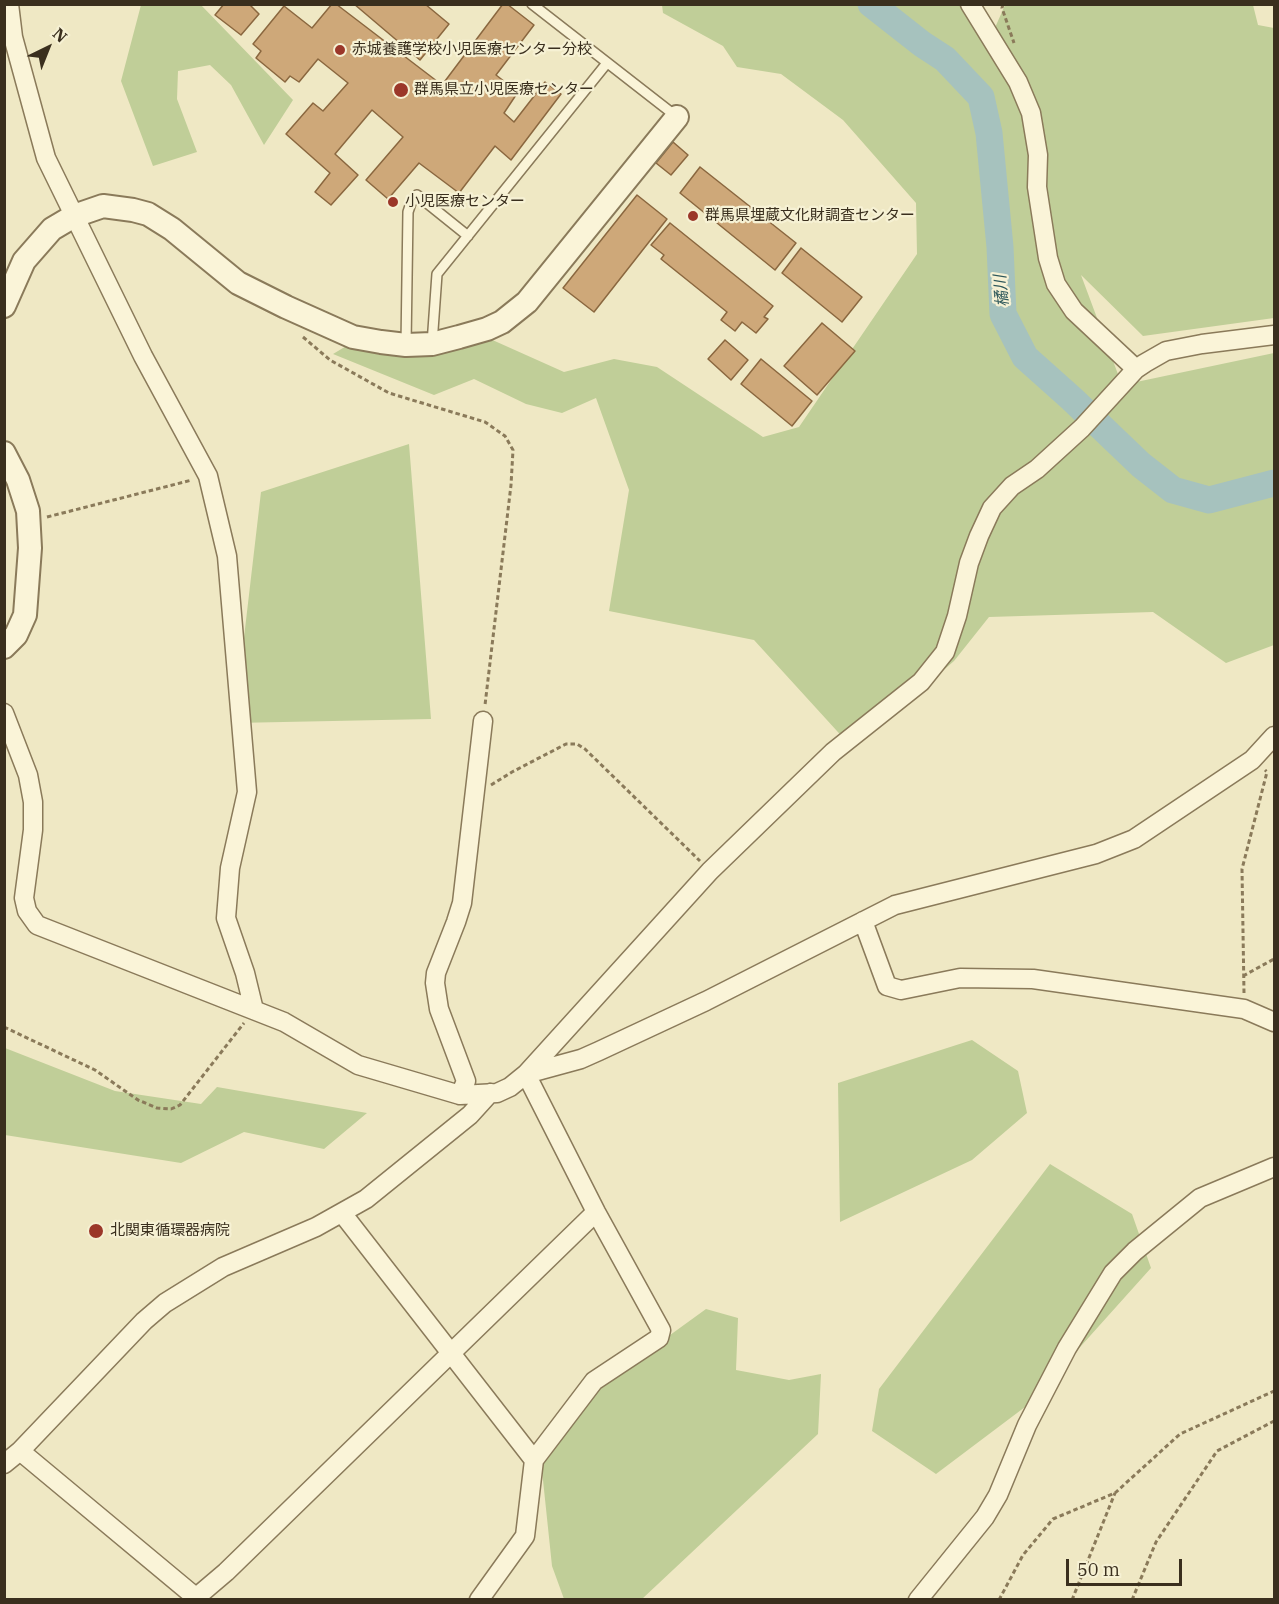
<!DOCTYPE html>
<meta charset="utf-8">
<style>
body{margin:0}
#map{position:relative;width:1279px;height:1604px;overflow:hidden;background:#efe8c4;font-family:"IBM Plex Serif",serif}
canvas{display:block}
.frame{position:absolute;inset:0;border:6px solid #3a2f1e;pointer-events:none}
.north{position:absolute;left:18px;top:18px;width:60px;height:60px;-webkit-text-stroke:4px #f6f1d4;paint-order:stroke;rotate:43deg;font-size:16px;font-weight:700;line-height:24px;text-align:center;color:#3a2f1e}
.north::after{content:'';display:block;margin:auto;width:21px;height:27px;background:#3a2f1e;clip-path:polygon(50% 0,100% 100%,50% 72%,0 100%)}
.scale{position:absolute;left:1066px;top:1559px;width:116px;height:27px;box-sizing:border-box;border:3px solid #3a2f1e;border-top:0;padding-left:8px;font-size:18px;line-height:21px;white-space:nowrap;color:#3a2f1e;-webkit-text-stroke:4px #f6f1d4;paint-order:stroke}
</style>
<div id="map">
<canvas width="1279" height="1604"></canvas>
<div class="frame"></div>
<div class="north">N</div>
<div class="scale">50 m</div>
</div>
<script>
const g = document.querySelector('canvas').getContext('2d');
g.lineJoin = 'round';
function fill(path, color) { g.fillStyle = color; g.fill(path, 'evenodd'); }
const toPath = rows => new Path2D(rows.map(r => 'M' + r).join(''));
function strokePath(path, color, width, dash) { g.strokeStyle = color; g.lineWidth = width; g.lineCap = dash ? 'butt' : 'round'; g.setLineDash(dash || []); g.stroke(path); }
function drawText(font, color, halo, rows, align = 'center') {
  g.font = font + ' "IBM Plex Serif","Noto Sans JP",serif'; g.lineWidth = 4.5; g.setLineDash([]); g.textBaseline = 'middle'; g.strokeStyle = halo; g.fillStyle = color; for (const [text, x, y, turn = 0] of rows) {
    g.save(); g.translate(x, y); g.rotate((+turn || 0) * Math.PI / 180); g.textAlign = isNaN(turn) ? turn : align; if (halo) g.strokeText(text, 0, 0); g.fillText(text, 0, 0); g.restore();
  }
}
const green = toPath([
 [141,5,201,5,293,100,264,145,231,85,210,65,178,71,177,99,197,152,153,166,121,81],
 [662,5,977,5,994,30,1005,5,1253,5,1258,25,1274,28,1274,318,1143,336,1081,275,1122,385,1274,353,1274,645,1226,663,1153,612,989,617,954,661,894,713,847,742,754,640,609,611,629,490,596,398,562,413,526,404,474,379,434,395,333,354,353,342,488,338,564,372,614,359,657,367,763,437,799,427,917,254,916,203,843,120,781,74,737,67,723,46,663,13],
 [409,444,431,719,234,723,261,492],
 [972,1040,1018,1071,1027,1113,972,1160,840,1222,838,1083],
 [5,1048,115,1091,201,1104,217,1087,367,1113,324,1149,244,1132,181,1163,5,1135],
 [1050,1164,1132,1214,1151,1268,1029,1404,936,1474,872,1431,879,1389],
 [706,1309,738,1318,736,1370,789,1380,821,1374,818,1434,642,1599,564,1599,552,1566,541,1461,597,1386,648,1351]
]);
const river = toPath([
 [871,4,922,44,945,59,981,97,989,133,1000,247,1003,314,1025,357,1072,399,1141,465,1173,490,1209,500,1274,483]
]);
const building = toPath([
 [224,4,249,4,259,14,241,35,215,15,224,4],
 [332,4,336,4,442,85,503,4,507,4,534,25,496,75,518,92,504,113,514,122,545,82,561,94,511,160,495,146,459,193,419,163,388,199,366,180,403,137,372,110,335,154,358,175,331,205,315,192,330,173,286,134,313,103,323,111,348,83,318,59,299,82,290,76,285,82,256,58,261,51,253,44,284,6,312,28,332,4],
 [354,4,425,4,449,24,420,60,354,4],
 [673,142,688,155,671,175,656,163,673,142],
 [700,167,796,243,775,270,680,193,700,167],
 [637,195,667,219,594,312,563,288,637,195],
 [670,223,773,306,764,317,768,319,756,333,742,322,735,331,721,320,727,312,661,259,664,255,651,245,670,223],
 [801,248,862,297,842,322,782,273,801,248],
 [822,323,855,351,817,395,784,366,822,323],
 [725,340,748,360,731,380,708,359,725,340],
 [761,359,812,401,792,426,741,384,761,359]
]);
const path = toPath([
 [1003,4,1002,8,1014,43],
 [303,337,330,360,389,393,485,422,505,436,513,450,511,485,485,705],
 [47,517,192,480],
 [491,785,512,772,566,744,577,744,585,749,700,861],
 [1243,976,1274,959],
 [1244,993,1242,869,1267,772,1265,770],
 [4,1027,95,1070,138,1100,157,1108,171,1109,180,1105,244,1023],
 [999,1600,1023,1555,1053,1519,1115,1493,1180,1434,1274,1391],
 [1072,1600,1115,1493],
 [1132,1600,1156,1542,1217,1451,1274,1421]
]);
const service = toPath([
 [532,4,677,117],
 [432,344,437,274,607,63],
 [406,345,408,212,411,203,417,195,468,236]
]);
const minor = toPath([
 [9,4,13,37,46,158,143,356,208,476,227,556,247,792,230,868,226,918,245,973,254,1010],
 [970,4,1018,82,1031,113,1038,155,1037,187,1048,258,1056,284,1074,311,1136,369],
 [4,713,28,775,33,802,33,830,24,898,27,911,37,925,284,1022,358,1065,460,1095,497,1093,510,1087,526,1074,710,871,833,752,921,682,945,652,957,616,969,563,979,536,992,508,1012,486,1037,469,1082,428,1136,369,1145,363,1166,351,1202,344,1274,335],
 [863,921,887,986,901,990,960,978,1033,979,1244,1009,1274,1022],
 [526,1074,581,1059,599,1051,706,1001,895,905,1096,854,1134,839,1252,760,1274,736],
 [460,1095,466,1081,439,1009,435,983,436,973,456,922,462,903,483,721],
 [342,1213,534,1460],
 [20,1451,199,1600],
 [4,1464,20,1451,144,1321,165,1303,223,1267,316,1227,366,1199,470,1115,490,1093],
 [193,1600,226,1572,596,1212],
 [479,1600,525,1536,534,1460,594,1381,659,1338,661,1330,596,1212,526,1074],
 [918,1600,985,1517,998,1495,1027,1425,1067,1348,1113,1273,1135,1251,1200,1198,1274,1167]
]);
const tertiary = toPath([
 [4,306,24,261,52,229,74,216,103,206,133,210,148,214,172,229,238,283,286,307,353,337,381,342,406,345,432,344,459,337,487,329,502,322,527,302,677,117],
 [4,453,18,480,28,511,30,548,25,615,16,635,4,647]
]);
const markers = [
 [340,50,6,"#9b3729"],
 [401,90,8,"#9b3729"],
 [393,202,6,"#9b3729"],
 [693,216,6,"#9b3729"],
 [96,1231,8,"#9b3729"]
];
const poiNames = [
 ["赤城養護学校小児医療センター分校",352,50],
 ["群馬県立小児医療センター",414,90],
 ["小児医療センター",405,202],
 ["群馬県埋蔵文化財調査センター",705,216],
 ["北関東循環器病院",110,1231]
];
const waterNames = [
 ["橘川",1002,291,-95]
];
fill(green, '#c0ce98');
strokePath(river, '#a6c2be', 27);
fill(building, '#cea879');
strokePath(building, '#8a673f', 1.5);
strokePath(service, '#8a7a5a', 12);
strokePath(minor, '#8a7a5a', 21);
strokePath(tertiary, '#8a7a5a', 26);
strokePath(path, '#8a7a5a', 3, [4.5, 3]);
strokePath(service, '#faf4d8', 9);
strokePath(minor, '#faf4d8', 18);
strokePath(tertiary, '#faf4d8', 22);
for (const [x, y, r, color] of markers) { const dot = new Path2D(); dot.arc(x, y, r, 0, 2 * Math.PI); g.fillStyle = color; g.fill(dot); strokePath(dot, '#f6f1d4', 2); }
drawText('15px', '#3a2f1e', '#f6f1d4', poiNames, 'left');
drawText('italic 16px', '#2d575a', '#f6f1d4', waterNames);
</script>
